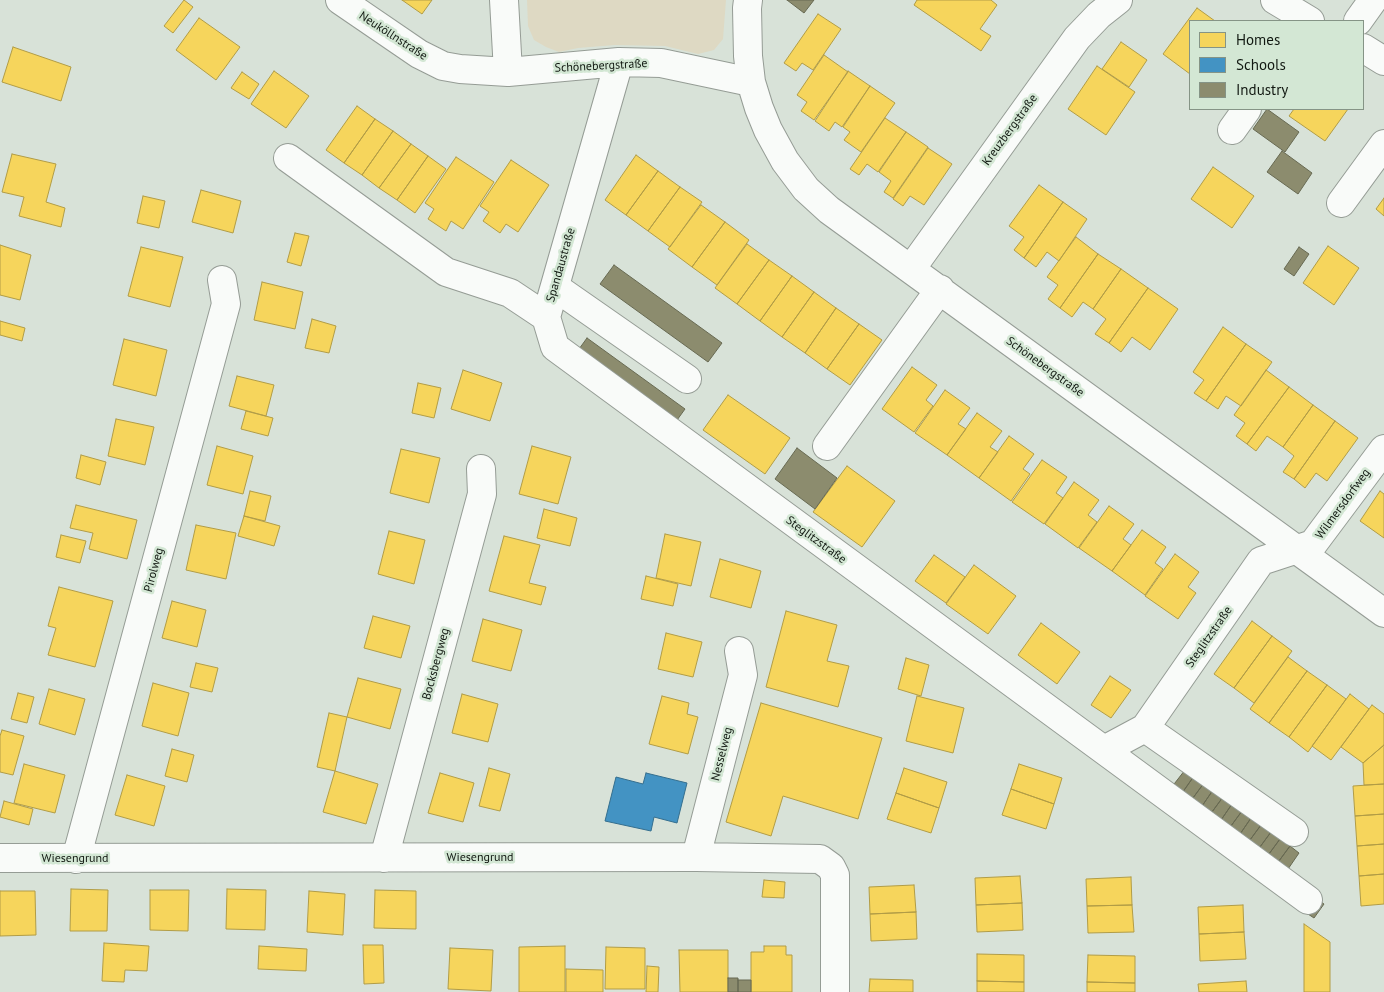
<!DOCTYPE html>
<meta charset="utf-8">
<style>
body{margin:0}
#map{position:relative;width:1384px;height:992px;overflow:hidden;background:#d8e2d8;font-family:"PT Sans",sans-serif}
canvas{display:block}
.legend{position:absolute;left:1189px;top:20px;width:175px;height:90px;box-sizing:border-box;background:#d3e7d4;border:1px solid #859486;margin:0;padding:6px 9px;list-style:none;font-size:15px;color:#111811}
.legend li{display:flex;align-items:center;gap:10px;height:25px}
.legend b{width:25px;border:1px solid #859486}
</style>
<div id="map">
<canvas width="1384" height="992"></canvas>
<ul class="legend">
<li><b style="height:14px;background:#f6d55c"></b>Homes</li>
<li><b style="height:14px;background:#4393c3"></b>Schools</li>
<li><b style="height:14px;background:#8c8c6e"></b>Industry</li>
</ul>
</div>
<script>
const g = document.querySelector('canvas').getContext('2d');
g.lineJoin = 'round';
function fill(path, color) { g.fillStyle = color; g.fill(path, 'evenodd'); }
const toPath = rows => new Path2D(rows.map(r => 'M' + r).join(''));
function strokePath(path, color, width, dash) { g.strokeStyle = color; g.lineWidth = width; g.lineCap = dash ? 'butt' : 'round'; g.setLineDash(dash || []); g.stroke(path); }
function drawText(font, color, halo, rows, align = 'center') {
  g.font = font + ' "PT Sans",sans-serif'; g.lineWidth = 5; g.setLineDash([]); g.textBaseline = 'middle'; g.strokeStyle = halo; g.fillStyle = color; for (const [text, x, y, turn = 0] of rows) {
    g.save(); g.translate(x, y); g.rotate((+turn || 0) * Math.PI / 180); g.textAlign = isNaN(turn) ? turn : align; if (halo) g.strokeText(text, 0, 0); g.fillText(text, 0, 0); g.restore();
  }
}
const green = toPath([
 [527,0,726,0,723,39,714,50,698,54,665,46,615,45,578,48,559,52,546,47,534,40,528,26]
]);
const homes = toPath([
 [184,0,193,7,173,33,164,26,184,0],
 [402,0,432,0,422,14,402,0],
 [917,0,991,0,997,5,980,29,991,36,981,51,914,5,917,0],
 [1197,8,1215,21,1190,21,1190,74,1163,54,1197,8],
 [818,14,841,29,813,70,802,63,796,71,784,63,818,14],
 [199,18,240,47,216,80,176,50,199,18],
 [1121,42,1147,60,1129,87,1102,69,1121,42],
 [13,47,71,67,61,101,2,82,13,47],
 [824,55,848,72,814,120,801,111,807,102,797,95,824,55],
 [1097,66,1135,92,1106,135,1068,109,1097,66],
 [274,71,309,96,286,128,251,104,274,71],
 [848,71,870,86,842,127,835,122,829,131,815,121,848,71],
 [242,72,259,84,249,99,231,88,242,72],
 [870,86,895,103,861,152,844,140,850,132,843,127,870,86],
 [357,106,375,119,344,163,326,150,357,106],
 [1294,109,1348,109,1325,141,1289,116,1294,109],
 [885,118,906,132,878,172,867,164,859,175,850,169,885,118],
 [375,119,393,131,362,175,344,163,375,119],
 [393,131,411,144,379,188,362,175,393,131],
 [906,132,928,147,893,198,884,192,891,181,879,172,906,132],
 [411,144,428,156,397,200,379,188,411,144],
 [928,148,952,164,924,205,910,196,903,206,893,199,928,148],
 [12,154,56,164,46,202,65,208,61,227,19,216,24,197,2,192,12,154],
 [636,155,658,171,626,215,605,200,636,155],
 [428,156,446,169,415,213,397,200,428,156],
 [456,157,494,182,463,229,451,221,446,231,428,219,434,209,425,203,456,157],
 [511,160,549,185,518,232,506,224,500,233,483,221,489,212,480,206,511,160],
 [1213,167,1254,196,1232,228,1191,199,1213,167],
 [658,171,680,187,648,231,626,215,658,171],
 [1039,185,1063,202,1024,258,1014,250,1024,237,1009,226,1039,185],
 [680,187,702,202,670,247,648,231,680,187],
 [201,190,241,201,233,233,192,222,201,190],
 [143,196,165,201,159,228,137,223,143,196],
 [1384,198,1384,216,1376,209,1384,198],
 [1063,202,1087,219,1059,261,1047,252,1036,267,1024,258,1063,202],
 [701,205,725,222,692,267,668,249,701,205],
 [725,222,749,240,717,285,692,267,725,222],
 [295,233,309,236,301,266,287,262,295,233],
 [1076,237,1098,254,1060,308,1048,299,1058,285,1047,277,1076,237],
 [747,244,769,260,737,304,715,288,747,244],
 [0,245,31,255,20,300,0,295,0,245],
 [1328,246,1359,268,1334,305,1303,283,1328,246],
 [141,247,183,257,170,307,128,296,141,247],
 [1098,254,1121,269,1093,309,1083,302,1072,317,1060,308,1098,254],
 [769,260,792,276,760,321,737,304,769,260],
 [1121,269,1148,288,1109,343,1095,334,1106,319,1093,309,1121,269],
 [792,276,814,292,782,337,760,321,792,276],
 [262,282,303,292,295,329,254,320,262,282],
 [1148,288,1178,309,1150,350,1132,337,1121,352,1109,343,1148,288],
 [814,292,836,308,805,353,782,337,814,292],
 [836,308,859,324,827,369,805,353,836,308],
 [312,319,336,326,329,353,305,348,312,319],
 [0,321,25,328,22,341,0,335,0,321],
 [859,324,882,340,850,385,827,369,859,324],
 [1223,327,1246,344,1206,401,1194,393,1204,380,1193,372,1223,327],
 [124,339,167,350,156,396,113,385,124,339],
 [1246,344,1272,362,1241,406,1226,396,1218,409,1206,401,1246,344],
 [912,367,937,385,926,400,933,406,914,432,882,409,912,367],
 [463,370,502,383,490,421,451,409,463,370],
 [1266,370,1289,387,1247,444,1236,436,1245,423,1234,415,1266,370],
 [237,376,274,385,266,416,229,406,237,376],
 [418,383,441,388,434,418,412,413,418,383],
 [1289,387,1313,405,1283,447,1267,436,1256,451,1247,444,1289,387],
 [945,390,970,408,958,424,966,429,947,455,915,433,945,390],
 [728,395,790,438,765,474,703,430,728,395],
 [1313,405,1335,421,1294,479,1283,472,1294,456,1283,447,1313,405],
 [246,411,273,418,268,436,241,429,246,411],
 [977,413,1002,431,990,447,998,452,979,478,947,455,977,413],
 [116,419,154,427,145,465,108,456,116,419],
 [1335,421,1358,438,1327,481,1316,473,1305,488,1294,479,1335,421],
 [1009,436,1034,454,1023,469,1030,474,1011,501,979,478,1009,436],
 [217,446,253,456,243,494,207,485,217,446],
 [532,446,571,457,558,504,519,494,532,446],
 [401,449,440,458,429,503,390,493,401,449],
 [81,455,106,462,100,485,76,478,81,455],
 [1042,460,1067,477,1056,493,1063,498,1044,524,1012,502,1042,460],
 [847,466,895,501,862,547,813,512,847,466],
 [1074,482,1099,500,1088,515,1097,522,1078,548,1045,524,1074,482],
 [250,491,271,496,265,521,244,516,250,491],
 [1380,491,1384,494,1384,538,1360,521,1380,491],
 [76,505,137,520,127,559,89,549,93,533,70,528,76,505],
 [1109,506,1134,524,1123,539,1131,545,1112,571,1079,548,1109,506],
 [544,509,577,518,570,546,537,538,544,509],
 [244,516,280,526,274,546,238,536,244,516],
 [196,525,236,533,226,579,186,570,196,525],
 [1142,530,1166,547,1155,563,1163,569,1145,595,1112,571,1142,530],
 [389,531,425,540,414,584,378,574,389,531],
 [665,534,701,542,691,586,656,578,665,534],
 [61,535,86,541,80,563,56,557,61,535],
 [504,536,540,545,529,583,546,587,541,605,489,591,504,536],
 [1175,554,1199,572,1188,587,1196,593,1178,619,1145,596,1175,554],
 [934,555,965,577,946,603,915,581,934,555],
 [720,559,761,571,751,608,710,597,720,559],
 [974,565,1016,596,988,634,946,604,974,565],
 [646,576,678,584,673,606,641,599,646,576],
 [59,587,113,601,95,667,48,655,56,628,48,626,59,587],
 [172,601,206,610,197,647,162,638,172,601],
 [786,611,837,625,827,661,849,666,838,707,766,687,786,611],
 [373,616,410,626,401,658,364,648,373,616],
 [483,619,522,630,511,671,472,661,483,619],
 [1252,621,1272,636,1234,688,1214,674,1252,621],
 [1041,623,1080,652,1057,684,1018,655,1041,623],
 [666,633,702,642,693,677,658,669,666,633],
 [1272,636,1292,651,1254,703,1234,688,1272,636],
 [1288,657,1307,671,1269,723,1250,709,1288,657],
 [906,658,929,665,921,696,898,689,906,658],
 [196,663,218,668,212,692,190,687,196,663],
 [1307,671,1327,685,1289,737,1269,723,1307,671],
 [1110,676,1131,690,1111,718,1091,705,1110,676],
 [358,678,401,689,390,729,347,717,358,678],
 [153,683,189,693,178,736,142,726,153,683],
 [1327,685,1346,699,1308,752,1289,737,1327,685],
 [49,689,85,699,75,735,39,724,49,689],
 [18,693,34,697,27,723,11,719,18,693],
 [462,694,498,704,488,742,452,733,462,694],
 [1350,694,1369,709,1331,760,1312,746,1350,694],
 [662,696,689,703,687,714,698,717,688,754,649,744,662,696],
 [917,696,964,708,953,753,906,741,917,696],
 [761,703,882,738,858,819,783,796,771,836,726,822,761,703],
 [1372,705,1384,714,1384,745,1363,763,1341,747,1372,705],
 [329,713,347,717,335,771,317,767,329,713],
 [2,730,24,736,13,775,0,772,0,736,2,730],
 [1384,745,1384,784,1364,785,1363,763,1384,745],
 [172,749,194,755,187,782,165,776,172,749],
 [24,764,65,775,55,813,14,803,24,764],
 [1019,764,1062,778,1054,804,1011,789,1019,764],
 [489,768,510,774,500,811,479,806,489,768],
 [904,768,947,782,939,808,896,793,904,768],
 [335,771,378,784,366,824,323,812,335,771],
 [440,773,474,783,463,822,428,813,440,773],
 [127,775,165,786,154,826,115,815,127,775],
 [1384,784,1384,814,1355,816,1353,786,1384,784],
 [1011,789,1054,804,1046,829,1002,815,1011,789],
 [896,793,939,808,931,833,887,819,896,793],
 [4,801,33,809,29,825,0,817,4,801],
 [1384,814,1384,844,1357,846,1355,816,1384,814],
 [1384,844,1384,874,1359,876,1357,846,1384,844],
 [1384,874,1384,904,1361,906,1359,876,1384,874],
 [1020,876,1022,903,976,905,975,878,1020,876],
 [1131,877,1132,905,1087,906,1086,879,1131,877],
 [764,880,785,882,784,898,762,897,764,880],
 [914,885,916,912,870,914,869,887,914,885],
 [71,889,108,890,107,931,70,931,71,889],
 [227,889,266,890,265,930,226,929,227,889],
 [150,890,189,890,188,931,150,930,150,890],
 [375,890,416,891,416,929,374,928,375,890],
 [0,891,35,891,36,935,0,936,0,891],
 [309,891,345,894,343,935,307,932,309,891],
 [1022,903,1023,930,977,932,976,905,1022,903],
 [1132,905,1134,932,1088,933,1087,906,1132,905],
 [1243,905,1244,932,1199,934,1198,907,1243,905],
 [916,912,917,939,871,941,870,914,916,912],
 [1304,924,1330,942,1330,992,1304,992,1304,924],
 [1244,932,1246,959,1200,961,1199,934,1244,932],
 [104,943,149,946,147,971,125,970,124,982,102,981,104,943],
 [363,945,383,945,384,983,364,984,363,945],
 [259,946,307,949,306,971,258,969,259,946],
 [565,946,565,992,519,992,519,947,565,946],
 [764,946,786,946,786,955,792,955,792,992,751,992,751,952,764,952,764,946],
 [606,947,645,948,645,989,605,989,606,947],
 [450,948,493,950,491,991,448,989,450,948],
 [679,950,728,950,728,992,680,992,679,950],
 [977,954,1024,955,1024,982,977,981,977,954],
 [1088,955,1135,956,1135,983,1087,982,1088,955],
 [647,966,659,967,658,992,646,992,647,966],
 [566,969,603,970,603,992,566,992,566,969],
 [870,979,913,980,913,992,869,992,870,979],
 [977,981,1024,982,1024,992,977,992,977,981],
 [1246,981,1247,992,1199,992,1198,984,1246,981],
 [1087,982,1135,983,1135,992,1087,992,1087,982]
]);
const schools = toPath([
 [646,773,687,783,677,823,654,817,651,831,605,821,616,777,643,784,646,773]
]);
const industry = toPath([
 [787,0,814,0,804,13,787,0],
 [1267,109,1299,132,1285,152,1253,129,1267,109],
 [1282,151,1312,173,1298,194,1267,172,1282,151],
 [1299,247,1309,254,1294,276,1284,269,1299,247],
 [614,265,722,343,708,362,600,284,614,265],
 [587,338,685,409,672,427,574,356,587,338],
 [797,448,837,478,815,509,775,479,797,448],
 [1185,770,1194,776,1180,796,1171,788,1185,770],
 [1194,776,1204,783,1190,802,1180,796,1194,776],
 [1204,783,1213,790,1200,809,1190,802,1204,783],
 [1213,790,1223,797,1209,816,1200,809,1213,790],
 [1223,797,1232,804,1219,823,1209,816,1223,797],
 [1232,804,1242,811,1228,830,1219,823,1232,804],
 [1242,811,1251,818,1238,837,1228,830,1242,811],
 [1251,818,1261,825,1247,844,1238,837,1251,818],
 [1261,825,1271,832,1257,851,1247,844,1261,825],
 [1271,832,1280,839,1266,858,1257,851,1271,832],
 [1280,839,1290,846,1276,865,1266,858,1280,839],
 [1290,846,1299,853,1286,872,1276,865,1290,846],
 [1315,898,1324,904,1314,918,1305,912,1315,898],
 [728,978,738,978,738,992,728,992,728,978],
 [738,980,751,980,751,992,738,992,738,980]
]);
const minor = toPath([
 [340,0,419,54,443,66,460,69,508,72,619,62,661,63,751,82,759,108,768,130,785,161,806,189,829,210,1384,613],
 [504,0,508,72],
 [748,0,747,8,748,56,751,82],
 [1275,0,1310,21],
 [1358,21,1373,0],
 [1363,48,1384,61],
 [1232,130,1247,109],
 [288,158,446,272,510,293,546,317,619,62],
 [1341,203,1384,144],
 [911,269,1077,38,1099,15,1118,0],
 [555,287,687,379],
 [546,317,555,347,1308,900],
 [827,446,940,289],
 [1145,728,1294,832],
 [1104,750,1145,728,1261,561,1313,544,1384,449],
 [696,857,743,675,739,651],
 [0,858,696,857,820,859,831,867,835,875,835,992],
 [384,858,482,494,481,469],
 [76,859,226,304,222,280]
]);
const streetNames = [
 ["Neuköllnstraße",393,36,33],
 ["Schönebergstraße",601,66,-3],
 ["Kreuzbergstraße",1010,130,-54],
 ["Spandaustraße",561,265,-74],
 ["Schönebergstraße",1045,367,36],
 ["Wilmersdorfweg",1343,504,-54],
 ["Steglitzstraße",816,540,36],
 ["Pirolweg",154,570,-75],
 ["Steglitzstraße",1209,637,-55],
 ["Bocksbergweg",436,664,-75],
 ["Nesselweg",722,754,-76],
 ["Wiesengrund",480,858],
 ["Wiesengrund",75,859]
];
fill(green, '#ded9c3');
fill(homes, '#f6d55c');
strokePath(homes, '#b19c46', 1);
fill(schools, '#4393c3');
strokePath(schools, '#346e8e', 1);
fill(industry, '#8c8c6e');
strokePath(industry, '#676952', 1);
strokePath(minor, '#959c95', 30);
strokePath(minor, '#f9fbf9', 28);
drawText('12px', '#111811', '#d3e7d4', streetNames);
</script>
